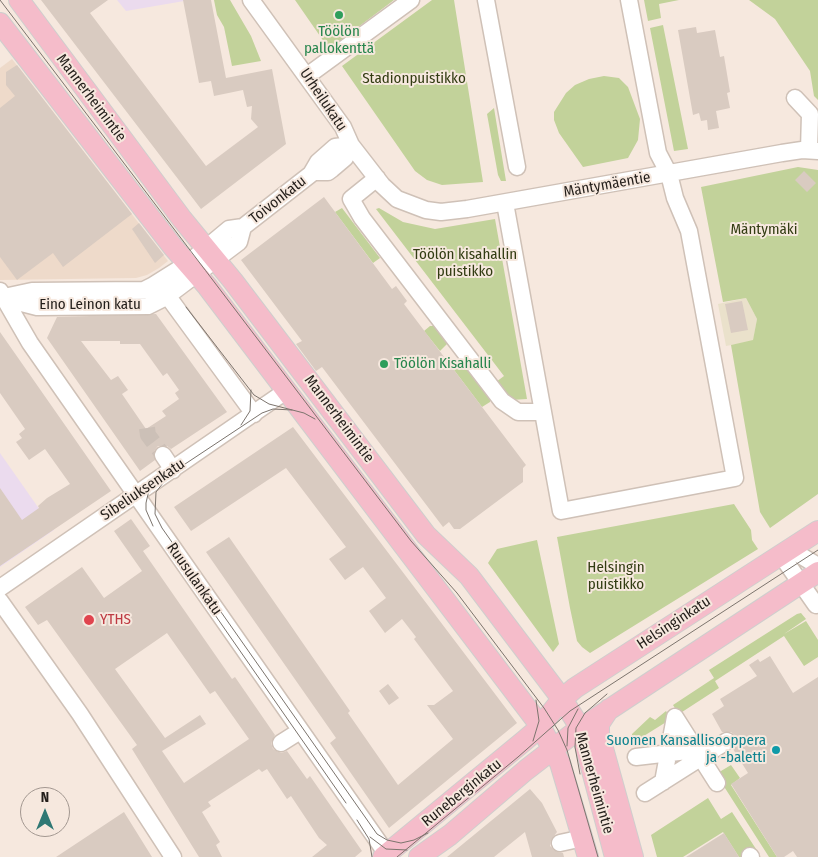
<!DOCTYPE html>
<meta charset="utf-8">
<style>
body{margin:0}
#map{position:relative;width:818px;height:857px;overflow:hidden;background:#f6e8de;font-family:"Fira Sans Condensed",sans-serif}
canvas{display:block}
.north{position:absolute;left:20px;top:787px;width:50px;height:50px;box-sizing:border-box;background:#f6e8de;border:1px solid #a29790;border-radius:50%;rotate:0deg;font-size:14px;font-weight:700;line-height:20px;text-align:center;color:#231e1a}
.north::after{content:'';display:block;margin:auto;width:18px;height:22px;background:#2f7874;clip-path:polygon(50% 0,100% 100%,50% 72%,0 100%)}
</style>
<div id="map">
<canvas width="818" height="857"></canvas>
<div class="north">N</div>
</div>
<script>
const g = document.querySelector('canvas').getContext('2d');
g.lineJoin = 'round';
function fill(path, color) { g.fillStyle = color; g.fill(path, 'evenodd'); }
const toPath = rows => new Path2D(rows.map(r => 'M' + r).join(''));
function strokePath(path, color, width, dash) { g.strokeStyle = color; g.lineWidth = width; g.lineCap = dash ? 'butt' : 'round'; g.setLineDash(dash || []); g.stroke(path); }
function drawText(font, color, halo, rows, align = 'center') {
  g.font = font + ' "Fira Sans Condensed",sans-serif'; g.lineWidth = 4; g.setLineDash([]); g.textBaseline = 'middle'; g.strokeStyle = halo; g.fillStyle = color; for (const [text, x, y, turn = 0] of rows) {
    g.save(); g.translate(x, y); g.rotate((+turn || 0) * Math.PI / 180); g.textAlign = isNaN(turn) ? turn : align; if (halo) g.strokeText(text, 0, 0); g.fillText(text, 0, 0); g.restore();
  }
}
const commercial = toPath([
 [746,298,757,319,753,341,726,346,718,304]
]);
const built = toPath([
 [12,59,168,261,159,268,147,275,136,278,0,280,0,68]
]);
const education = toPath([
 [117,0,190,0,126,11],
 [0,453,54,530,0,567]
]);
const green = toPath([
 [214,0,230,0,251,36,261,61,232,66,224,27,217,15],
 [295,0,394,0,329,49],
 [432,0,454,0,483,182,442,185,427,180,415,171,342,66],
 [644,0,679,0,659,4,661,18,648,21],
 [749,0,818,0,818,100,814,96,810,71,775,19],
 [663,25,664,30,688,149,674,151,650,28],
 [604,76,619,78,628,87,640,119,638,140,628,158,583,167,559,133,554,120,554,112,566,93,575,85,589,79],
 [494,108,506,181,501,181,498,175,487,114],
 [798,167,818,170,818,494,770,528,760,512,731,345,753,340,757,319,746,298,723,302,701,187],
 [342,208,380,258,373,263,335,212],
 [379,208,403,222,435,229,495,219,527,399,511,400,496,382,504,376,376,209],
 [430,326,435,326,448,343,440,351,424,331],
 [463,364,490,398,490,402,482,407,454,370],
 [734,504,751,530,752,540,758,549,590,653,582,647,577,641,570,608,557,537],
 [537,540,559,644,553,652,488,563,497,549],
 [801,613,806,619,784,634,806,621,818,640,818,657,804,666,784,636,715,681,719,688,679,714,673,705,714,678,709,670,797,614],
 [666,711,671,719,631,744,629,741,632,738,632,734,650,717,655,720],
 [731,765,740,778,731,785,777,857,769,857,716,774],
 [708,798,721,819,732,812,756,849,744,857,739,857,723,832,683,857,657,857,651,835]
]);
const building = toPath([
 [41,0,108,0,90,13,206,166,258,127,251,119,252,106,247,107,243,90,214,96,211,81,199,83,183,0,211,0,226,78,272,69,286,144,201,209],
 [696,27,697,33,715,30,720,57,724,56,730,92,727,93,730,108,716,111,719,128,708,130,707,120,701,121,699,113,693,115,678,30],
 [17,65,132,214,63,267,53,253,17,280,0,257,0,108,15,96,6,85,6,72],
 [804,171,816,183,807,192,795,180],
 [324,197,392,289,396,286,407,301,404,304,526,465,523,468,523,482,460,529,454,529,449,522,443,527,322,367,316,371,296,344,302,341,241,260],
 [139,223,164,255,155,263,132,229],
 [742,301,748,330,731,333,725,304],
 [156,314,227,412,171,449,167,446,158,446,154,451,155,460,140,471,47,338,57,317],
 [81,341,120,341,120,344,140,344,163,376,167,373,179,390,175,393,179,399,162,411,166,416,146,429,122,394,128,390,118,376,111,380],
 [0,332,111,491,0,566,0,488,22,520,39,508,38,506,47,498,70,484,45,449,29,460,16,442,22,438,19,434,25,429,0,393],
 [293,427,517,723,389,828,330,743,336,738,206,552,229,537,350,711,348,713,398,785,453,739,427,705,434,705,453,691,414,639,416,637,402,619,385,633,369,611,386,598,363,567,345,580,329,559,346,547,286,468,191,531,174,507],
 [131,519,150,546,143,551,232,679,235,677,275,735,271,743,273,749,281,753,287,751,307,779,310,776,362,851,355,857,312,857,327,845,319,838,291,796,287,799,267,769,262,772,259,769,208,802,211,806,202,812,220,842,216,845,222,857,199,857,132,749,137,745,47,620,38,625,25,607,82,567,104,598,142,571,114,531],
 [167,633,210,694,215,691,249,739,184,783,162,751,206,724,200,715,165,738,115,669],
 [770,656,793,693,818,677,818,857,797,857,793,851,784,857,777,857,731,784,748,773,733,749,736,745,736,736,731,732,722,732,712,714,724,706,720,699,757,676,749,665,758,659,760,662],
 [388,684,399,698,389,705,379,691],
 [530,789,542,803,557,832,551,840,550,846,557,852,563,853,564,857,532,857,525,832,494,857,447,857],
 [124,812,152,857,56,857],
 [724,833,739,857,686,857]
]);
const minorTunnel = toPath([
 [147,428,148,435,163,455]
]);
const minor = toPath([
 [251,0,343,127,351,145,382,185,397,199,426,210,441,212,467,209,782,153,802,150,818,151],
 [486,0,517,167],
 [307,76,411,0],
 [795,98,810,114,809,150],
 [313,172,328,172,332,169,345,158,351,145],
 [377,178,351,199,362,218,502,401,518,412,543,412],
 [505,203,561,511,735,478,689,231,675,198,669,174,658,153,629,0],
 [161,287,254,414],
 [0,291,30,343,389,857],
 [0,298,32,291,144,290,152,286,187,264,229,229,243,227,311,174,318,162,335,147,351,145],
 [6,299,37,307,148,306,166,297,239,242,243,227],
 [163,455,173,470],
 [790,549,818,566],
 [781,555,816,605],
 [0,588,286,391],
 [0,601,80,714,173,857],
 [675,717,717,783],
 [281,743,300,731],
 [636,757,696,750],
 [663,782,675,717],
 [645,793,727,741],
 [560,843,583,838],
 [750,856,751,857]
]);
const major = toPath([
 [19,0,182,219,233,281,426,535,469,576,562,699,576,721,584,741,615,857],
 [0,23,173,247,207,286,539,724,560,763,588,857],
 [609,709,599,724,599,734,633,857],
 [383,857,524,741,538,729,562,699,575,688,818,531],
 [419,857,450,835,526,770,575,732,818,572]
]);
const tram = toPath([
 [0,0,411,541,457,593,544,708,558,730,567,750,598,857],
 [186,307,254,395,269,404,304,413,315,419],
 [292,410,273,409,262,413,170,474,156,492,155,514,162,528,377,834,387,840,401,843,414,840,428,833],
 [241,425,250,411,251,390],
 [153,526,146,510,146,503,149,490,157,478],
 [199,592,346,803],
 [533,741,539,721,536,700],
 [567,746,568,728,578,709],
 [580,774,575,747,576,728,585,713,607,694],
 [357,820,369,839,372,857],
 [370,837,386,849,407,850],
 [397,857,518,757,570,711,818,550]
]);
const markers = [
 [339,15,5,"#2e9e5b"],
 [384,364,5,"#2e9e5b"],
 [89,620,6,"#e0444e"],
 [776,750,5,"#0f9aa8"]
];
const leisureNames = [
 ["Töölön",339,32],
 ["pallokenttä",339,49],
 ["Töölön Kisahalli",394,364,"left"]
];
const parkNames = [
 ["Stadionpuistikko",414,79],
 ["Mäntymäki",764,230],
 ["Töölön kisahallin",465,255],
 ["puistikko",465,272],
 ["Helsingin",616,568],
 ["puistikko",616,585]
];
const streetNames = [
 ["Mannerheimintie",91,98,53],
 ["Urheilukatu",323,100,56],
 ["Mäntymäentie",607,185,-10],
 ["Toivonkatu",278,200,-38],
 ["Eino Leinon katu",90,305],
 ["Mannerheimintie",339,419,53],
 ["Sibeliuksenkatu",143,490,-34],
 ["Ruusulankatu",194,579,55],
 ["Helsinginkatu",674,623,-33],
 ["Mannerheimintie",594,783,74],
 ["Runeberginkatu",462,793,-39]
];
const healthNames = [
 ["YTHS",100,620]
];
const cultureNames = [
 ["Suomen Kansallisooppera",766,741],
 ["ja -baletti",766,758]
];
fill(commercial, '#eae1cb');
fill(built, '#eedaca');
fill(education, '#ebdbee');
fill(green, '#c2d29a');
fill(building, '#d9cbc1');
strokePath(minorTunnel, '#ccc0b7', 16, [16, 8]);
strokePath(minor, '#cfc1b7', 19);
strokePath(major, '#cfcecd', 22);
strokePath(minor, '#fff', 16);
strokePath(major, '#f5bcca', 20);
strokePath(tram, '#7c746d', 1);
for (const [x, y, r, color] of markers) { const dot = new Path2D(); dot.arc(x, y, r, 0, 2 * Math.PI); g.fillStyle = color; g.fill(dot); strokePath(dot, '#f6e8de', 2); }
drawText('15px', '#27864d', '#f6e8de', leisureNames);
drawText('15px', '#323c12', '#f6e8de', parkNames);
drawText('15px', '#231e1a', '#f6e8de', streetNames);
drawText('15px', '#be3a42', '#f6e8de', healthNames, 'left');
drawText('15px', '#0d838f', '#f6e8de', cultureNames, 'right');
</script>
